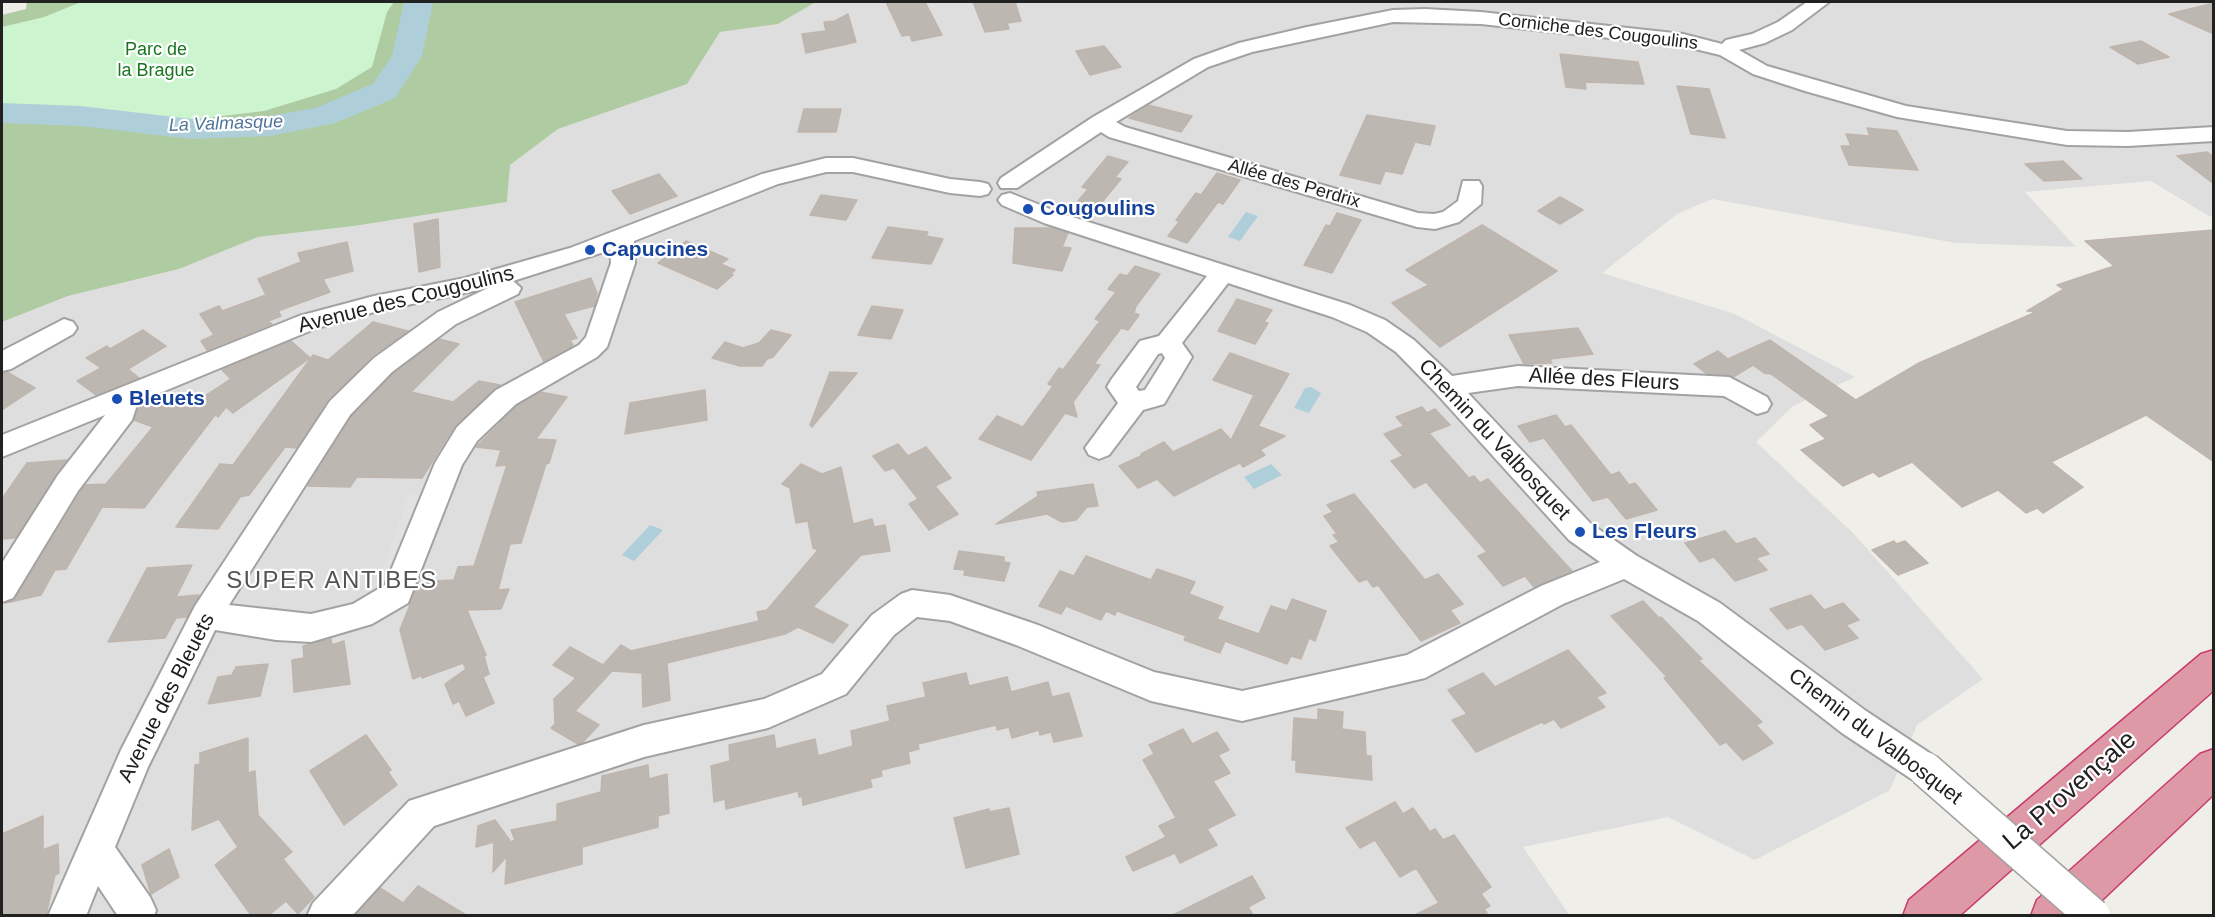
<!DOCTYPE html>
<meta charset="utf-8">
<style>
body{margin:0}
#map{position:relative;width:2215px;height:917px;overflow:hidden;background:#f0eee9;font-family:Arial,sans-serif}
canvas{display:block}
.frame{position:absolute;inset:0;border:3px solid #212121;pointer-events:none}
</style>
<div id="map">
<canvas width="2215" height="917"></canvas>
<div class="frame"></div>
</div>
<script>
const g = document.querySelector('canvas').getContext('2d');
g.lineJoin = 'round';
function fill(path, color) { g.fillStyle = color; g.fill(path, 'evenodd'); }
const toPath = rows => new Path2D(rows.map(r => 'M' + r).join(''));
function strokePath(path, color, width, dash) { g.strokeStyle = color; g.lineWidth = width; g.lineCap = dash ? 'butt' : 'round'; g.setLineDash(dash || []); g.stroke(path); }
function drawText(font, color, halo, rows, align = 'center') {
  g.font = font + ' Arial,sans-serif'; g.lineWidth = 4.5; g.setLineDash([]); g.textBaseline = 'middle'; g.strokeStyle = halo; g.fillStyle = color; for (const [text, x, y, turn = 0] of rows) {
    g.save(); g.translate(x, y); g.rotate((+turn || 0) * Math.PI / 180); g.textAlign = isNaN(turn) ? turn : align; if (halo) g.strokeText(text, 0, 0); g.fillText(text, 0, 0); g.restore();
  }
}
const residential = toPath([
 [816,2,2213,2,2213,215,2209,216,2151,181,2025,192,2076,247,1956,243,1712,199,1677,214,1602,273,1735,314,1855,377,1793,406,1756,442,1853,533,1983,679,1917,725,1890,790,1755,860,1668,817,1523,847,1570,916,2,916,2,322,68,296,179,269,258,237,354,226,507,202,510,165,558,129,686,84,720,32,778,24]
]);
const forest = toPath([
 [27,2,816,2,778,24,720,32,687,84,558,129,510,165,507,202,354,226,258,237,179,269,68,296,2,322,2,117,26,116,50,111,2,53,2,15,26,9]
]);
const park = toPath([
 [81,2,394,2,387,12,372,67,336,89,264,111,181,121,2,112,2,27,44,17]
]);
const parking = toPath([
 [409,494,427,496,394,585,378,580]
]);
const water = toPath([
 [1246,212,1258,216,1240,241,1228,237],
 [1311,387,1321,393,1309,413,1294,408,1305,388],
 [1271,464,1282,475,1254,489,1244,477],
 [650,525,663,530,634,561,622,555]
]);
const river = toPath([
 [404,2,433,2,422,56,395,98,335,123,270,136,192,139,80,126,2,123,2,103,80,106,192,119,270,116,315,108,373,84,392,56,404,2]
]);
const building = toPath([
 [886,2,925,2,942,35,912,41,910,35,902,36,886,2],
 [973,2,1015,2,1021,21,1007,23,1009,29,985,32,973,2],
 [2214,3,2214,34,2169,14,2214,3],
 [848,14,856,42,806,53,802,34,826,31,824,22,835,21,848,14],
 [2141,41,2169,57,2138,64,2110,47,2141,41],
 [1104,46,1121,67,1090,75,1076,51,1104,46],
 [1560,54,1638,62,1644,84,1585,82,1586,89,1566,87,1560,54],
 [1677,86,1709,89,1725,138,1691,134,1677,86],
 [1148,105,1192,116,1181,132,1129,118,1148,105],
 [804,109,841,109,836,132,798,132,804,109],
 [1367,115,1435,126,1430,145,1415,142,1402,174,1385,171,1380,184,1340,175,1367,115],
 [1867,128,1897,131,1918,170,1849,165,1841,146,1851,146,1846,134,1870,136,1867,128],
 [2207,152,2214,157,2214,184,2177,156,2207,152],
 [1108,156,1128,162,1115,177,1121,179,1093,213,1073,207,1088,189,1082,187,1108,156],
 [2063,161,2082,179,2044,181,2025,164,2063,161],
 [1217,173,1240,180,1223,204,1218,202,1187,243,1168,236,1179,222,1176,220,1196,193,1201,195,1217,173],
 [659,174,677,196,630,214,612,191,659,174],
 [821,195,857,200,846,220,810,215,821,195],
 [1560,197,1583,210,1560,224,1538,211,1560,197],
 [1337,213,1361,220,1332,273,1304,265,1326,225,1330,226,1337,213],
 [438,219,440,267,419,272,414,224,438,219],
 [1482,225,1557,271,1440,347,1392,303,1429,285,1406,270,1482,225],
 [888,227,928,232,926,236,943,239,931,264,872,258,888,227],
 [1015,228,1053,228,1068,233,1062,247,1071,248,1062,271,1013,263,1015,228],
 [2214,230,2214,462,2146,415,2051,462,2083,487,2043,513,2037,508,2026,513,1998,490,1962,507,1912,462,1879,477,1873,472,1843,486,1801,450,1826,439,1810,425,1829,416,1771,374,1764,373,1753,365,1733,377,1707,374,1694,364,1718,351,1728,359,1770,340,1856,400,1919,363,2036,312,2027,311,2064,289,2057,285,2114,266,2085,241,2214,230],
 [686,241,728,259,721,264,735,270,731,274,733,275,717,289,658,263,686,241],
 [347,242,353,271,323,279,330,292,278,311,281,316,268,321,272,324,207,350,201,341,214,335,200,314,219,306,222,311,266,295,258,279,301,262,298,253,347,242],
 [1135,266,1160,274,1136,306,1134,313,1139,315,1128,330,1121,328,1094,364,1100,365,1073,402,1077,417,1065,413,1031,460,979,439,997,416,1023,427,1053,386,1048,384,1059,368,1063,370,1100,321,1095,319,1116,292,1108,289,1120,274,1127,276,1135,266],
 [591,278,597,293,594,306,564,314,577,338,570,340,573,345,544,362,515,302,591,278],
 [1237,299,1272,310,1264,322,1268,323,1255,344,1218,331,1237,299],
 [872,306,903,310,891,339,858,335,872,306],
 [373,322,408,331,372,356,328,399,297,448,285,447,249,495,240,497,218,529,176,527,220,464,233,465,313,355,328,360,373,322],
 [1578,328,1593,354,1550,359,1552,363,1524,364,1509,335,1578,328],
 [143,330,166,346,128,369,139,378,96,395,77,381,101,368,86,358,107,346,110,349,143,330],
 [771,330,791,335,773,357,767,359,762,366,740,366,712,358,725,342,743,348,759,343,771,330],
 [439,339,459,344,411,392,453,402,479,381,500,385,455,425,422,478,357,477,350,487,308,486,352,416,393,374,439,339],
 [291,341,310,358,233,413,226,407,218,417,215,415,144,508,102,507,66,569,55,570,41,595,6,603,15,599,85,485,106,484,153,427,134,420,140,404,166,393,187,408,231,379,222,370,291,341],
 [1230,353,1289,374,1258,426,1285,436,1260,450,1265,455,1243,467,1240,463,1227,469,1174,496,1157,479,1138,488,1119,466,1143,455,1141,454,1164,442,1173,452,1221,429,1231,440,1254,395,1213,380,1230,353],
 [7,372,35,388,2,410,2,373,7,372],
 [830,372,857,373,812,427,810,425,830,372],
 [705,390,707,420,625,434,630,403,705,390],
 [540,392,567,397,536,439,556,440,549,463,546,464,521,543,510,544,498,590,509,589,501,609,467,610,486,655,484,656,489,674,483,677,494,703,466,716,459,701,453,704,445,684,466,669,463,663,422,678,422,675,413,679,400,630,419,582,454,580,458,567,474,566,507,465,496,466,501,450,476,447,517,406,540,392],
 [1422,407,1427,413,1435,409,1450,425,1429,433,1469,478,1474,476,1480,483,1488,479,1572,571,1534,587,1525,576,1503,586,1478,556,1487,552,1426,482,1414,488,1391,461,1403,456,1384,434,1404,426,1396,417,1422,407],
 [1556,415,1565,427,1571,425,1611,475,1619,472,1629,485,1635,483,1657,510,1626,519,1608,497,1593,501,1544,438,1530,442,1518,426,1556,415],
 [898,444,908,456,926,447,951,478,935,486,958,514,929,530,909,504,918,499,894,468,885,471,873,456,898,444],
 [67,460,15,538,2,539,2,499,27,463,67,460],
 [801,464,822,474,841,467,853,524,872,519,874,527,885,525,890,551,861,555,813,607,848,625,833,643,798,627,785,634,667,663,670,700,643,707,642,673,612,671,575,711,599,725,582,743,578,744,551,728,555,724,554,699,576,678,553,665,570,647,603,665,621,645,631,651,759,621,757,612,767,610,818,550,813,548,808,521,796,523,790,488,782,484,801,464],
 [1093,484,1098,506,1087,507,1076,520,1062,522,1047,514,996,524,1038,496,1037,492,1093,484],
 [1354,494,1425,580,1438,574,1463,604,1450,610,1460,623,1421,641,1378,585,1373,587,1367,579,1359,582,1330,546,1339,542,1333,535,1337,534,1324,516,1333,512,1327,505,1354,494],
 [1725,531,1736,544,1755,538,1769,554,1756,558,1767,570,1735,581,1714,557,1700,562,1685,543,1725,531],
 [1894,541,1896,544,1905,541,1928,563,1898,575,1872,550,1894,541],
 [959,551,1004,557,1004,562,1010,563,1004,581,964,575,965,570,954,569,959,551],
 [1086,556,1151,580,1157,569,1195,582,1189,594,1223,607,1217,619,1259,634,1271,606,1287,611,1292,599,1326,611,1315,641,1309,638,1301,659,1291,656,1287,664,1225,641,1220,653,1184,640,1186,636,1117,611,1115,615,1106,611,1101,620,1066,606,1061,614,1039,606,1060,571,1074,576,1086,556],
 [192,565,176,597,199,595,187,617,176,618,165,638,108,642,147,568,192,565],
 [1811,595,1824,610,1843,603,1859,620,1846,625,1858,638,1825,650,1802,624,1787,629,1770,609,1811,595],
 [1643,601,1659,618,1661,617,1702,659,1698,660,1762,722,1756,725,1773,743,1743,760,1726,742,1720,745,1664,678,1667,677,1611,616,1643,601],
 [331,639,332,645,344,641,350,684,294,692,292,660,304,658,303,646,331,639],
 [1568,650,1606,693,1596,697,1605,707,1561,728,1554,719,1544,724,1542,722,1476,752,1452,720,1467,714,1448,690,1483,673,1495,687,1568,650],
 [268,664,260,696,208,704,218,677,232,675,236,667,268,664],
 [966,673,969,686,1007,677,1011,692,1048,682,1052,697,1069,693,1082,736,1054,742,1051,732,1040,735,1039,730,1012,738,1009,727,997,730,996,725,918,744,919,749,908,752,910,763,881,770,882,776,870,779,872,787,803,805,802,796,799,797,798,791,726,809,725,799,714,802,711,766,730,761,729,745,774,735,776,749,815,739,818,756,853,746,851,731,890,721,887,706,926,697,923,683,966,673],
 [1318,709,1343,712,1342,729,1365,732,1366,756,1371,756,1372,780,1296,772,1296,760,1292,760,1294,718,1318,720,1318,709],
 [1183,729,1192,744,1217,732,1229,750,1218,755,1230,773,1213,781,1235,815,1207,829,1217,845,1180,863,1175,853,1133,871,1126,857,1166,837,1159,826,1176,818,1143,760,1154,754,1149,745,1183,729],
 [366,735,391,770,388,772,397,785,344,825,310,771,366,735],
 [248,738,248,773,255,771,258,815,292,852,283,859,314,897,298,914,286,901,269,915,251,915,215,865,238,847,219,819,192,830,195,765,200,764,200,753,248,738],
 [648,765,649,779,667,774,669,813,658,816,658,827,582,847,582,864,505,884,507,856,493,872,494,842,476,847,478,826,495,820,511,842,515,840,511,830,557,821,557,804,601,792,602,776,648,765],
 [1395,802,1403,814,1413,808,1430,832,1435,829,1443,840,1454,835,1491,887,1481,894,1490,906,1484,909,1488,915,1415,915,1439,903,1416,868,1400,877,1375,840,1360,848,1346,828,1395,802],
 [1009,808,1019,854,966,868,954,818,989,809,989,812,1009,808],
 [43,816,43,850,58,844,59,873,55,875,46,915,2,915,2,834,43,816],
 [169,849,179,877,151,894,142,865,169,849],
 [1252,876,1265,898,1248,907,1253,915,1173,915,1252,876],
 [418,886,466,915,356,915,380,888,403,903,418,886]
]);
const street = toPath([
 [1807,2,1829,2,1792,30,1765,43,1739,50,1767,66,1906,106,2067,131,2128,132,2214,127,2214,141,2128,146,2067,145,1897,117,1805,91,1753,74,1720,55,1683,46,1481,24,1393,22,1252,52,1208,67,1116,122,1125,127,1418,213,1434,214,1443,212,1458,201,1463,181,1479,181,1482,186,1481,204,1459,222,1435,229,1417,227,1109,137,1101,132,1017,188,1001,188,998,183,1001,178,1093,117,1194,59,1239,43,1307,27,1393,10,1425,9,1481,12,1683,34,1722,44,1726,40,1752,34,1778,22,1807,2],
 [826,158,853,158,950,179,980,182,988,184,991,189,988,194,980,196,950,193,853,172,826,172,778,184,634,241,635,263,607,347,597,357,516,404,477,441,462,465,408,603,372,624,311,642,276,640,215,630,148,767,115,847,150,897,156,910,154,916,118,916,98,886,86,916,48,916,121,750,195,606,330,401,374,358,438,312,488,288,374,312,317,328,138,402,132,420,78,491,13,598,2,602,2,563,58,475,105,415,2,457,2,435,299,316,374,296,465,278,570,248,762,174,826,158],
 [610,250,611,263,586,337,579,345,496,390,457,427,435,463,385,585,353,604,311,614,229,605,350,415,392,372,456,324,518,294,521,288,513,281,610,250],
 [1010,193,1060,213,1350,305,1385,320,1414,340,1452,376,1518,366,1729,377,1767,397,1771,404,1767,411,1757,414,1724,396,1518,386,1468,393,1591,524,1637,556,1720,603,1866,711,1937,758,1942,769,1937,780,1925,785,1913,780,1842,733,1698,621,1624,579,1563,604,1425,678,1242,721,1151,701,1016,645,950,621,917,617,894,635,846,694,768,728,644,757,434,826,352,916,307,916,313,903,409,801,644,725,764,699,822,674,872,615,901,594,912,590,950,595,1038,625,1154,672,1242,691,1407,655,1541,586,1600,562,1569,540,1436,393,1396,352,1367,332,1332,317,1228,283,1182,343,1192,357,1164,404,1143,410,1109,455,1099,459,1089,455,1085,448,1118,403,1107,387,1111,380,1140,341,1159,336,1207,276,1044,223,1002,205,998,200,1002,195,1010,193],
 [1162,353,1165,358,1145,390,1139,391,1136,387,1158,354,1162,353],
 [64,319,73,322,77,328,73,334,11,369,2,371,2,351,64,319]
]);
const highway = toPath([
 [2214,650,2214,690,1959,916,1903,916,1909,900,2201,654,2214,650],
 [2214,749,2214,794,2085,916,2031,916,2037,900,2200,754,2214,749]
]);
const streetBridge = toPath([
 [1925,769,2093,916]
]);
const markers = [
 [1028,209,6,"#1a4fb4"],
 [590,250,6,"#1a4fb4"],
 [117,399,6,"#1a4fb4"],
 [1580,532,6,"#1a4fb4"]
];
const farStreetnames = [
 ["Corniche des Cougoulins",1598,32,7],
 ["Allée des Perdrix",1294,184,16]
];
const farParknames = [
 ["Parc de",156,50],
 ["la Brague",156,71]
];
const farWaternames = [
 ["La Valmasque",226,124,-2]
];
const transitNames = [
 ["Cougoulins",1040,209],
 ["Capucines",602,250],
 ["Bleuets",129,399],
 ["Les Fleurs",1592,532]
];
const streetNames = [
 ["Avenue des Cougoulins",406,300,-14],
 ["Allée des Fleurs",1604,380,3],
 ["Chemin du Valbosquet",1494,440,47],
 ["Avenue des Bleuets",167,698,-63],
 ["Chemin du Valbosquet",1875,737,37]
];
const quarterNames = [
 ["SUPER ANTIBES",332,581]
];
const nearStreetnames = [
 ["La Provençale",2070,791,-41]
];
fill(residential, '#dfdede');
fill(forest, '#aecba2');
fill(park, '#ccf4cf');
fill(parking, '#e1e1e1');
fill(water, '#aecfd9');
fill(river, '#aecfd9');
fill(building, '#bdb7b2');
strokePath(building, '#c0b5ac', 1.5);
strokePath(street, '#a2a2a2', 4);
strokePath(highway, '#c93b6d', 3);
fill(street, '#fff');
fill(highway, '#de99a7');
strokePath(streetBridge, '#a2a2a2', 37, []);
strokePath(streetBridge, '#fff', 34);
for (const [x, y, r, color] of markers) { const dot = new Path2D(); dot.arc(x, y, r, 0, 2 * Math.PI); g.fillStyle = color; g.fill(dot); strokePath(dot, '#fff', 2); }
drawText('18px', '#212121', '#fff', farStreetnames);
drawText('18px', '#18761f', '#fff', farParknames);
drawText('italic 18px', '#507598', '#fff', farWaternames);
drawText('bold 21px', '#164399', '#fff', transitNames, 'left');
drawText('21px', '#212121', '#fff', streetNames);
g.letterSpacing = '1.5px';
drawText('24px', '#545454', '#fff', quarterNames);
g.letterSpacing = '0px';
drawText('26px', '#212121', '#fff', nearStreetnames);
</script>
